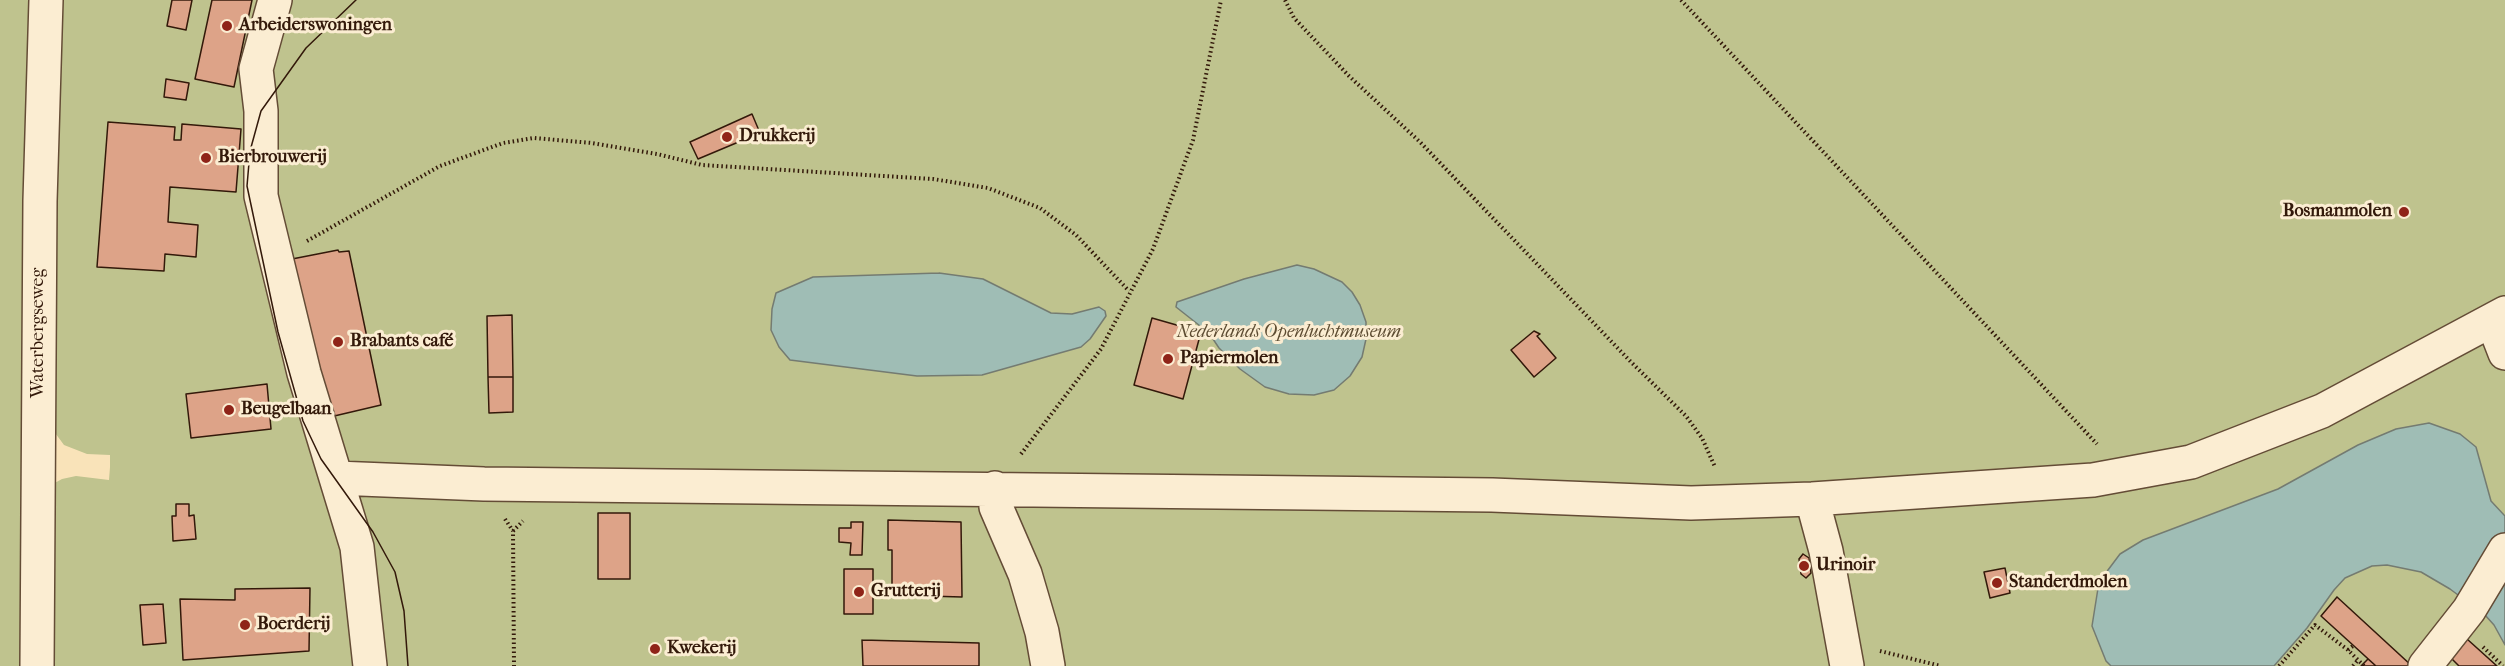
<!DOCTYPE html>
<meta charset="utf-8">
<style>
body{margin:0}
canvas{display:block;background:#f9e3b9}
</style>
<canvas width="2505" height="666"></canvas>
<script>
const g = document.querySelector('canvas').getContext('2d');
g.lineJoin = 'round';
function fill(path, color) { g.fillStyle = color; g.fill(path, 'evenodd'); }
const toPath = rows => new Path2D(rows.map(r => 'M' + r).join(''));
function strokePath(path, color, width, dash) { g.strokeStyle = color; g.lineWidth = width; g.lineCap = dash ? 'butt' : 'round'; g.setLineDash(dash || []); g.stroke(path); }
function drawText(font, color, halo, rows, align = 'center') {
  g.font = font + ' "IM FELL French Canon",serif'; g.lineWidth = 6; g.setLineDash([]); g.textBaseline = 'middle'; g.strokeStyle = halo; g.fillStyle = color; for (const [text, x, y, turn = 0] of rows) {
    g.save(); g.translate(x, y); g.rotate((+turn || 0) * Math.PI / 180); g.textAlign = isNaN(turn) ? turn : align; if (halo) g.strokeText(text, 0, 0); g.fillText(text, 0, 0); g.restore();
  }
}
const green = toPath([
 [0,0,29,0,30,666,0,666],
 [55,0,2505,0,2505,666,44,666,51,485,62,479,76,476,109,480,110,467,110,455,87,454,64,445,50,426]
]);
const water = toPath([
 [1297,265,1314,269,1342,282,1352,292,1360,305,1366,322,1366,339,1362,357,1350,376,1334,390,1314,395,1289,394,1265,387,1240,369,1219,348,1209,333,1176,307,1177,302,1244,279,1297,265],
 [939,273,983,279,1051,313,1072,314,1099,307,1105,311,1106,316,1090,339,1081,347,982,375,917,376,790,360,779,347,771,330,772,309,776,293,813,277,939,273],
 [2429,423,2460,434,2476,447,2491,501,2505,516,2505,645,2494,625,2485,615,2450,589,2421,572,2387,565,2372,566,2345,578,2334,590,2307,628,2274,666,2111,666,2106,661,2092,626,2099,582,2120,554,2143,540,2278,489,2358,445,2396,429,2429,423]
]);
const building = toPath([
 [172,0,192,0,186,30,167,26,172,0],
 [212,0,252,0,234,87,195,79,212,0],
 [166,79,189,83,186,100,164,97,166,79],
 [752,114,760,133,698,159,690,142,752,114],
 [108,122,175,127,174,140,181,140,182,124,241,129,236,192,170,187,168,222,198,225,196,257,165,254,164,271,97,267,108,122],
 [338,250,339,252,349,251,381,405,330,417,292,259,338,250],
 [512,315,513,377,488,377,487,316,512,315],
 [1152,318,1201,332,1183,399,1134,385,1152,318],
 [1534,331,1540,334,1537,336,1556,358,1534,377,1511,350,1534,331],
 [488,377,513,377,513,412,489,413,488,377],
 [267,384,271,429,191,438,186,394,267,384],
 [176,504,189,504,189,516,194,515,196,539,173,541,172,516,176,516,176,504],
 [598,513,630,513,630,579,598,579,598,513],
 [888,520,961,522,962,597,892,595,892,550,888,550,888,520],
 [851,522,863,522,862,555,850,555,851,543,839,542,839,528,851,528,851,522],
 [1803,554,1809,558,1811,573,1806,578,1801,574,1799,559,1803,554],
 [2005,568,2010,593,1990,598,1984,572,2005,568],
 [844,569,873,569,873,614,844,614,844,569],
 [310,588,309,651,183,660,180,599,235,600,235,589,310,588],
 [2337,597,2412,666,2376,666,2321,616,2337,597],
 [163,604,166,643,143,645,140,605,163,604],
 [2467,639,2497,666,2459,666,2451,658,2467,639],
 [862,640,979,643,979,666,863,666,862,640],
 [2368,659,2376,666,2361,666,2368,659]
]);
const path = toPath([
 [1285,0,1294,18,1349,76,1420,142,1632,363,1686,416,1702,438,1715,467],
 [1681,0,2097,444],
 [307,241,440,166,503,143,534,138,592,143,657,154,702,165,933,179,988,188,1040,208,1076,235,1129,291],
 [1021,454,1101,349,1153,249,1193,140,1221,0],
 [505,519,513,531,514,666],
 [513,531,523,521],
 [2483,647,2503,666],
 [2348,650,2354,645],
 [1880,651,1941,666],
 [2279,666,2315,625,2348,650,2364,666],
 [2353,666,2358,660]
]);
const minor = toPath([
 [275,0,256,69,261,111,261,196,304,373,357,547,370,666],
 [2493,322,2505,353],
 [336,478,484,484,1492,495,1691,503,1812,499,2093,480,2191,462,2322,411,2505,313],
 [995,488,996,507,1025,574,1042,632,1048,666],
 [1812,499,1826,551,1847,666],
 [37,666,40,201,46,0],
 [2425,666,2469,610,2505,550]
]);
const tram = toPath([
 [356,0,306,48,261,111,250,151,247,186,278,332,303,421,321,459,373,532,395,572,404,611,408,666]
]);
const markers = [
 [227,26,6,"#8f2418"],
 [727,137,6,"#8f2418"],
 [206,158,6,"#8f2418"],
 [2404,212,6,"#8f2418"],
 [338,342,6,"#8f2418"],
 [1168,359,6,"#8f2418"],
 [229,410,6,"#8f2418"],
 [1804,566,6,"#8f2418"],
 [1997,583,6,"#8f2418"],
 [859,592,6,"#8f2418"],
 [245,625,6,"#8f2418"],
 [655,649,6,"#8f2418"]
];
const poiNames = [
 ["Arbeiderswoningen",239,26],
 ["Drukkerij",739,137],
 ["Bierbrouwerij",218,158],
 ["Bosmanmolen",2392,212,"right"],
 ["Brabants café",350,342],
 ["Papiermolen",1180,359],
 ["Beugelbaan",241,410],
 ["Urinoir",1816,566],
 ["Standerdmolen",2009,583],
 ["Grutterij",871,592],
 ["Boerderij",257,625],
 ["Kwekerij",667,649]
];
const streetNames = [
 ["Waterbergseweg",39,333,-90]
];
const parkNames = [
 ["Nederlands Openluchtmuseum",1289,333]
];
fill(green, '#bfc38e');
fill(water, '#9fbdb5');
strokePath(water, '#747b71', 1.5);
fill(building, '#dda388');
strokePath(building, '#33190a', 1.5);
strokePath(minor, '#644c36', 36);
strokePath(path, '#33190a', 4, [1.5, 3]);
strokePath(minor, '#fbedd2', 33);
strokePath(tram, '#33190a', 1.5);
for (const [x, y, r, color] of markers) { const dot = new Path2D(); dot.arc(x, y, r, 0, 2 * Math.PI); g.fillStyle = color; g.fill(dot); strokePath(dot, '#fbedd2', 2); }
drawText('bold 18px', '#33190a', '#fbedd2', poiNames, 'left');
drawText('18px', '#33190a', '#fbedd2', streetNames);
drawText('italic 18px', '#5d4c32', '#fbedd2', parkNames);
</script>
